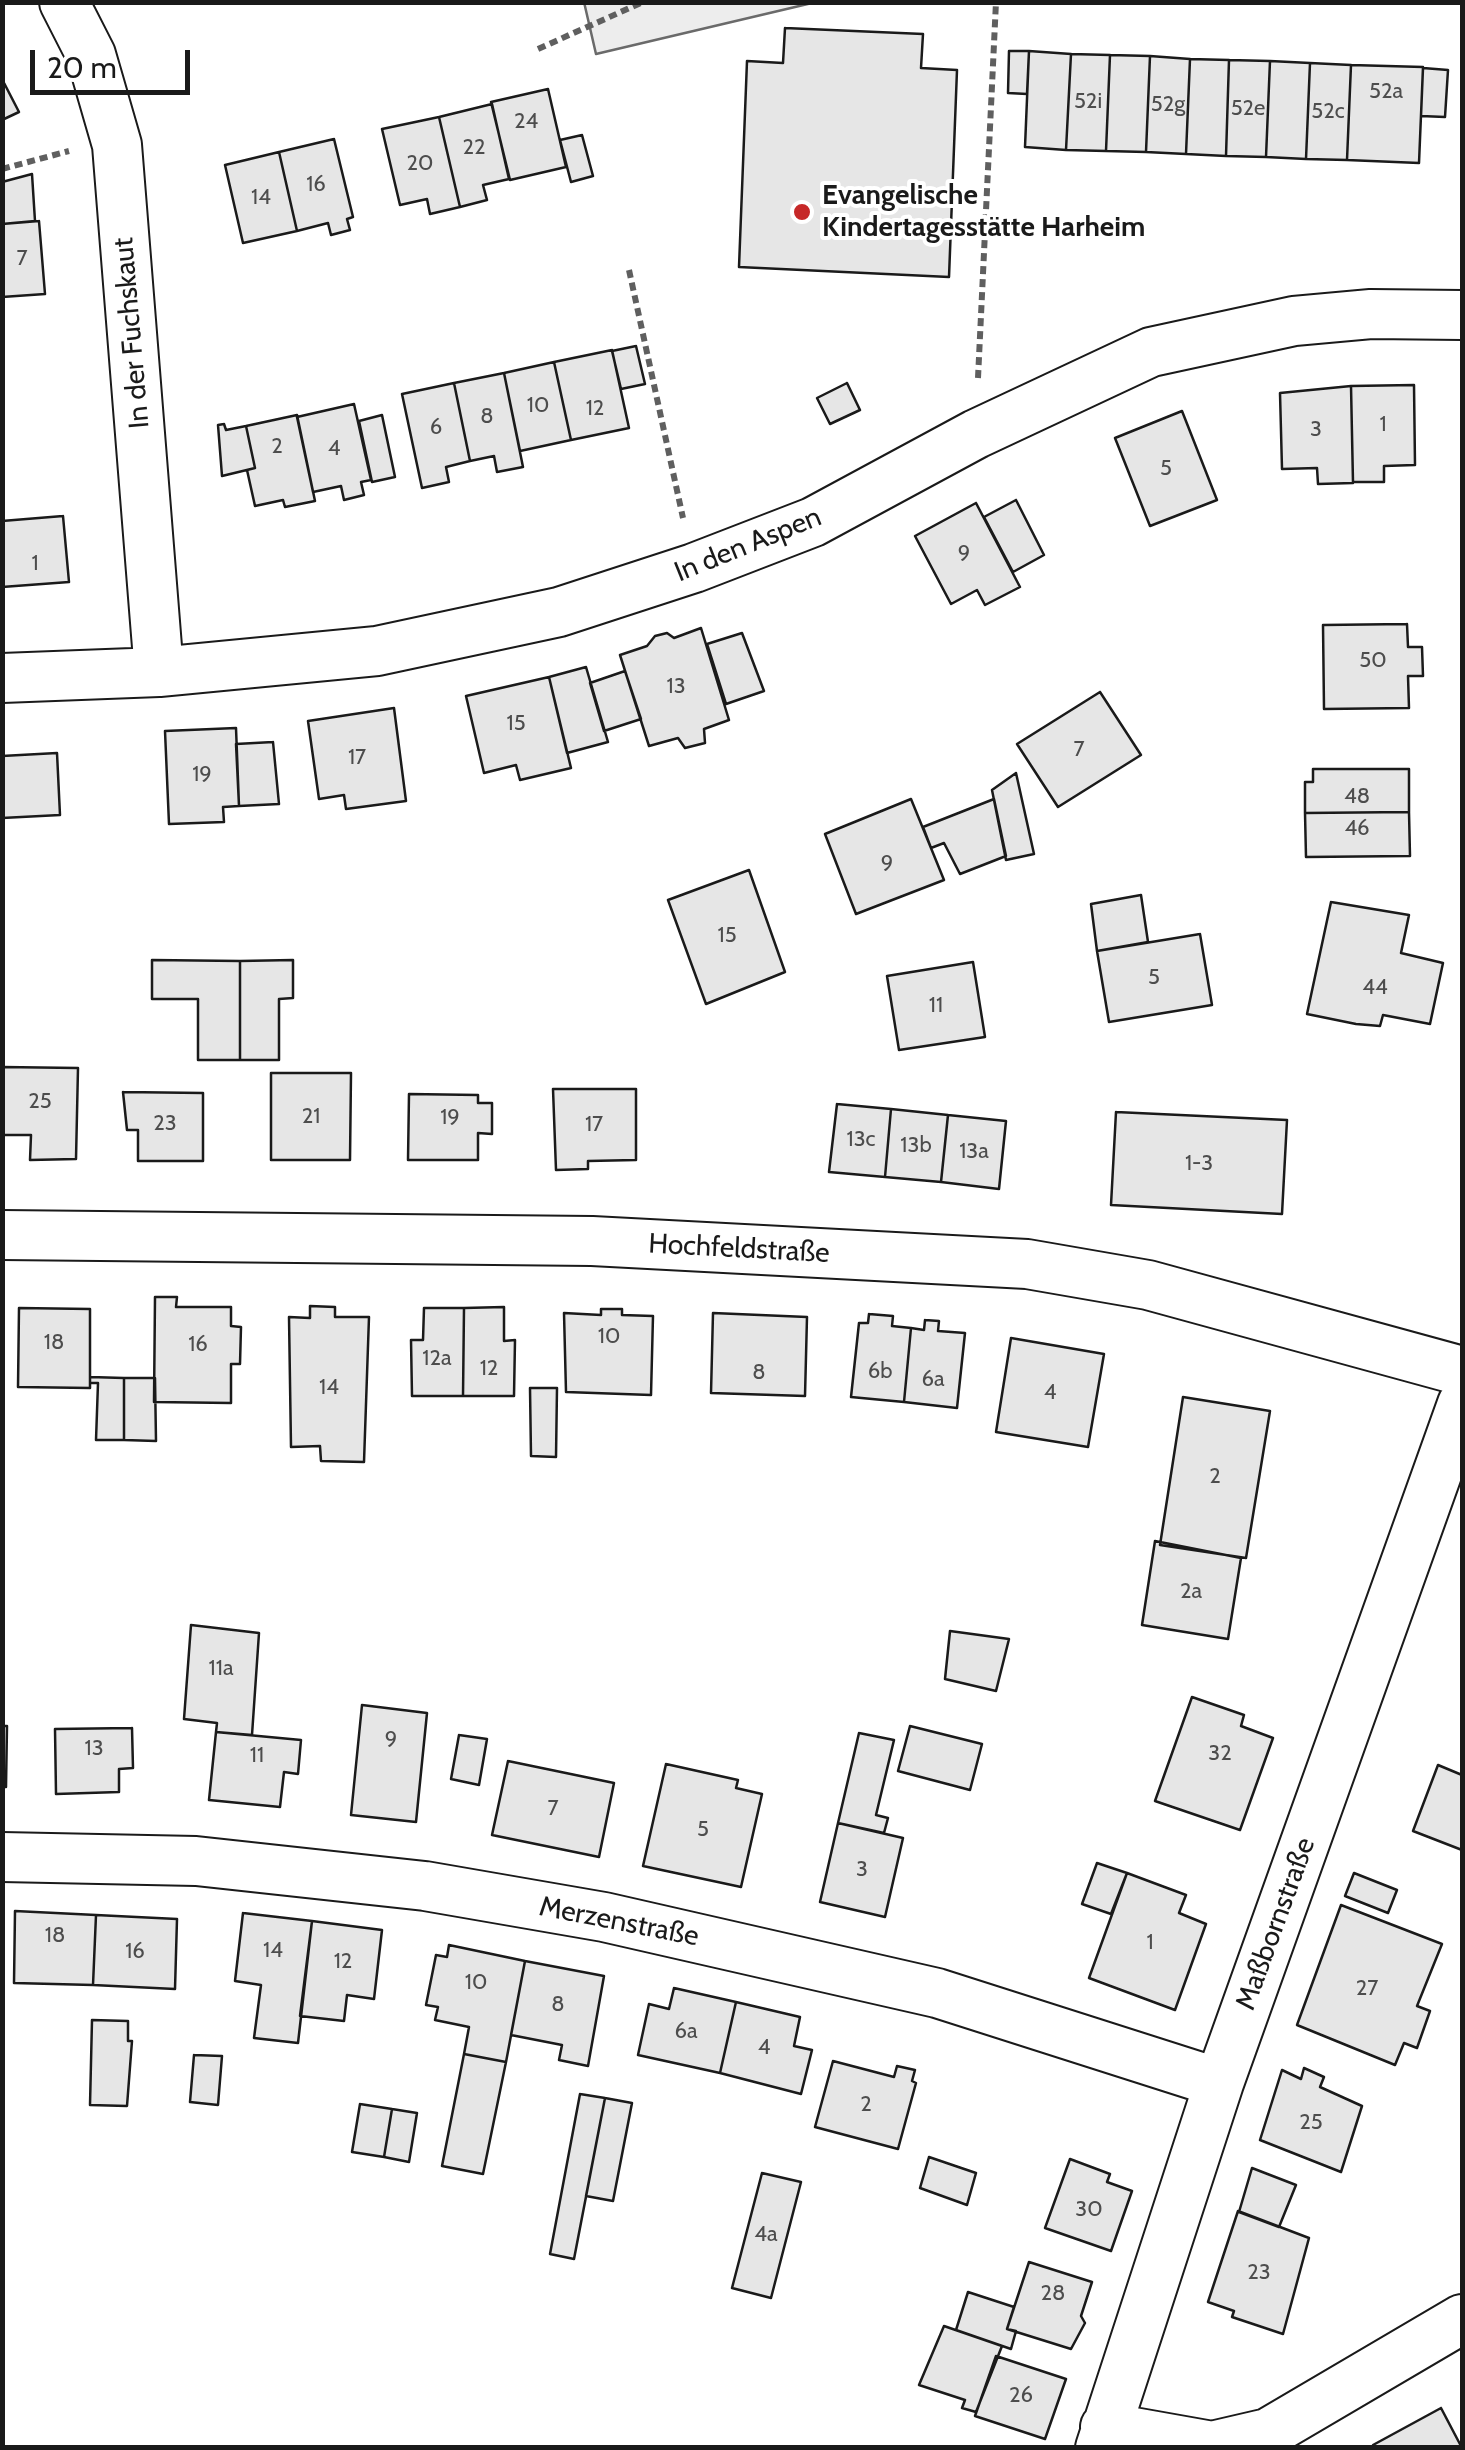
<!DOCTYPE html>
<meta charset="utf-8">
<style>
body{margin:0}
#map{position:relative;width:1465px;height:2450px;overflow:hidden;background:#fff;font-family:Cabin,sans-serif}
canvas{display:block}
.frame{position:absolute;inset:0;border:5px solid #1a1a1a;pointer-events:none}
.scale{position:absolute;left:30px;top:50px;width:160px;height:45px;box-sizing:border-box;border:5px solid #1a1a1a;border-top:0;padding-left:12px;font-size:30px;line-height:35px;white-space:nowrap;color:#1a1a1a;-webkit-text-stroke:8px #fff;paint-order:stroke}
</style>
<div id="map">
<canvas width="1465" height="2450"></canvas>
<div class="frame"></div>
<div class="scale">20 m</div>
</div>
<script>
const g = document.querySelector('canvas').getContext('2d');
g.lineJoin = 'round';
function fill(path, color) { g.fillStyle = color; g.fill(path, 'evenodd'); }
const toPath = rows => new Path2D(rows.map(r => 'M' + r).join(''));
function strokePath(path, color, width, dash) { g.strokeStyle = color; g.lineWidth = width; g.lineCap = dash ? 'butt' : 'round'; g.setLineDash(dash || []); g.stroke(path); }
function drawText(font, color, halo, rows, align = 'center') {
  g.font = font + ' Cabin,sans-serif'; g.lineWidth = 8; g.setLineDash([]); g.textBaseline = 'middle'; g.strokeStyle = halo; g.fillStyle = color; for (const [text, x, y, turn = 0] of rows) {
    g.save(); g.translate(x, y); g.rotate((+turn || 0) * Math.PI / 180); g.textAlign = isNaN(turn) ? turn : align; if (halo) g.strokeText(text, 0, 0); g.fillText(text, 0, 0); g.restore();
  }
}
const green = toPath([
 [584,2,812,2,812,3,596,54,584,2]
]);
const building = toPath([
 [785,28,923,34,921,68,957,70,949,277,739,267,747,61,783,63,785,28],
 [1009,51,1029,51,1027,94,1008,93,1009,51],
 [1029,51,1071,54,1066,150,1025,147,1029,51],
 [1071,54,1110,55,1106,151,1066,150,1071,54],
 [1110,55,1150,56,1146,152,1106,151,1110,55],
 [1150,56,1190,59,1186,154,1146,152,1150,56],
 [1190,59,1229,60,1226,156,1186,154,1190,59],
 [1229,60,1270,61,1266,157,1226,156,1229,60],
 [1270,61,1310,63,1306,159,1266,157,1270,61],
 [1310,63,1351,65,1347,160,1306,159,1310,63],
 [1351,65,1423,67,1419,163,1347,160,1351,65],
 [1423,68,1448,70,1445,117,1421,116,1423,68],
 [2,79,19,112,2,120,2,79],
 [548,89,566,167,510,180,491,102,548,89],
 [492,104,509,179,483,185,487,200,460,207,439,117,492,104],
 [439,117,460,207,430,214,427,199,400,205,382,129,439,117],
 [582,135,593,176,571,182,560,140,582,135],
 [334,139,353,217,347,219,350,230,331,235,328,223,297,231,279,152,334,139],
 [279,152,297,231,243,243,225,165,279,152],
 [32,174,35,221,2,224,2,182,32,174],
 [39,221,45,294,2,297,2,224,39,221],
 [636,346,645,384,621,389,612,351,636,346],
 [612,350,629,428,571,440,554,362,612,350],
 [554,362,571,440,520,451,504,373,554,362],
 [504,373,523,467,497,472,494,456,470,461,454,383,504,373],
 [454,383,470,461,446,467,449,482,422,488,402,394,454,383],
 [847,383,860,410,830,424,817,398,847,383],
 [1414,385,1415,465,1384,466,1384,482,1353,482,1351,386,1414,385],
 [1351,386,1353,483,1318,484,1317,468,1282,469,1280,393,1351,386],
 [354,404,371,480,361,482,364,495,344,500,341,486,313,492,297,417,354,404],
 [1182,411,1217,500,1150,526,1115,438,1182,411],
 [297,415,315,501,285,507,283,500,255,506,247,470,255,468,246,426,297,415],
 [382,415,395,477,372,482,359,421,382,415],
 [224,424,226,430,246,426,255,468,222,476,218,425,224,424],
 [1016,500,1044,555,1013,572,984,517,1016,500],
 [976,503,1020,587,985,605,977,590,951,604,915,536,976,503],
 [63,516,69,582,2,587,2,521,63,516],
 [1407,624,1408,647,1422,647,1423,676,1408,676,1409,708,1324,709,1323,625,1407,624],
 [701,628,729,720,704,729,705,743,685,748,678,738,649,746,620,655,647,646,655,636,667,633,674,638,701,628],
 [742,633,764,691,726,704,707,644,742,633],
 [586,667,608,742,567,753,549,677,586,667],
 [625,671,641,719,604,731,590,683,625,671],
 [549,677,571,768,520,780,516,765,484,773,466,696,549,677],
 [1100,692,1141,755,1058,807,1017,744,1100,692],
 [394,708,406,801,346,809,344,795,319,799,308,721,394,708],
 [236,728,239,806,223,807,224,822,169,824,165,731,236,728],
 [273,742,279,804,239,806,236,744,273,742],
 [57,753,60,815,2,818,2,756,57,753],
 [1313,769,1409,769,1409,812,1305,813,1305,782,1313,782,1313,769],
 [1016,773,1034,854,1006,860,992,790,1016,773],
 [911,799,944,880,856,914,825,834,911,799],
 [994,799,1006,856,960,874,944,843,931,848,923,827,994,799],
 [1409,812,1410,856,1306,857,1305,813,1409,812],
 [749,870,785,972,706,1004,668,900,749,870],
 [1141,895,1148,942,1097,951,1091,904,1141,895],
 [1331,902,1409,915,1401,953,1443,963,1430,1024,1383,1015,1380,1026,1356,1024,1307,1014,1331,902],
 [1200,934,1212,1005,1109,1022,1097,951,1200,934],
 [152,960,240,961,240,1060,198,1060,198,999,152,999,152,960],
 [293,960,293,998,279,999,279,1060,240,1060,240,961,293,960],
 [973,962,985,1037,899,1050,887,976,973,962],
 [2,1067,78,1068,76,1159,30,1160,31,1135,2,1135,2,1067],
 [271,1073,351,1073,350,1160,271,1160,271,1073],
 [553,1089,636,1089,636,1160,588,1161,588,1169,556,1170,553,1089],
 [123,1092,203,1093,203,1161,138,1161,138,1130,127,1130,123,1092],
 [409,1094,478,1095,478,1103,492,1103,492,1134,478,1133,478,1160,408,1160,409,1094],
 [837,1104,891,1109,885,1177,829,1172,837,1104],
 [891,1109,948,1115,941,1182,885,1177,891,1109],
 [1116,1112,1287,1120,1282,1214,1111,1205,1116,1112],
 [948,1115,1006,1121,999,1189,941,1182,948,1115],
 [155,1297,177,1297,176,1307,231,1307,231,1326,241,1327,240,1364,231,1364,231,1403,154,1402,155,1297],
 [310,1306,335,1307,335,1317,369,1317,364,1462,321,1461,320,1446,291,1447,289,1317,310,1318,310,1306],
 [504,1307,504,1341,515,1340,514,1396,463,1396,464,1308,504,1307],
 [19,1308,90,1309,90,1388,18,1387,19,1308],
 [424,1308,464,1308,463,1396,412,1396,411,1340,423,1340,424,1308],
 [601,1309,622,1309,622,1315,653,1316,651,1395,566,1392,564,1313,601,1315,601,1309],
 [713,1313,807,1317,805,1396,711,1393,713,1313],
 [869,1314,893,1316,892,1326,911,1328,904,1402,851,1397,859,1323,868,1323,869,1314],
 [925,1320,939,1321,938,1331,965,1333,957,1408,904,1402,911,1328,924,1330,925,1320],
 [1011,1338,1104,1354,1088,1447,996,1432,1011,1338],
 [90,1377,124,1378,124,1440,96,1440,98,1383,90,1383,90,1377],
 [124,1378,155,1378,156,1441,124,1440,124,1378],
 [530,1388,557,1388,556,1457,531,1456,530,1388],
 [1183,1397,1270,1411,1246,1558,1160,1545,1183,1397],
 [1155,1541,1241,1558,1228,1639,1142,1625,1155,1541],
 [191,1625,259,1633,252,1735,216,1732,217,1723,184,1719,191,1625],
 [950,1631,1009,1639,996,1691,945,1679,950,1631],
 [1192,1697,1244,1715,1241,1726,1273,1738,1240,1830,1155,1801,1192,1697],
 [362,1705,427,1713,416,1822,351,1815,362,1705],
 [2,1726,7,1726,6,1787,2,1787,2,1726],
 [910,1726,982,1744,970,1790,898,1771,910,1726],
 [132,1728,133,1768,119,1769,119,1792,56,1794,55,1729,132,1728],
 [216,1732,301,1740,298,1774,284,1772,280,1807,209,1800,216,1732],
 [859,1733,894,1740,876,1815,888,1818,884,1833,838,1823,859,1733],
 [459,1735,487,1739,479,1785,451,1779,459,1735],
 [508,1761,614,1783,599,1857,492,1835,508,1761],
 [666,1764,738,1780,736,1788,762,1794,741,1887,643,1866,666,1764],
 [1438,1765,1462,1775,1462,1850,1413,1831,1438,1765],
 [838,1823,903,1838,885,1917,820,1902,838,1823],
 [1097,1863,1127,1873,1111,1914,1082,1904,1097,1863],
 [1127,1873,1186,1895,1179,1913,1206,1924,1175,2010,1089,1978,1127,1873],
 [1354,1873,1397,1890,1388,1913,1345,1896,1354,1873],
 [1341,1905,1442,1944,1417,2006,1430,2011,1417,2048,1404,2043,1395,2065,1297,2025,1341,1905],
 [15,1911,96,1915,93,1985,14,1983,15,1911],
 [243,1913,312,1921,298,2043,254,2038,261,1985,235,1981,243,1913],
 [96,1915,177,1919,175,1989,93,1985,96,1915],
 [312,1921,382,1930,374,1999,347,1995,344,2021,300,2016,312,1921],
 [449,1945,525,1961,506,2062,464,2054,469,2027,435,2020,438,2007,426,2005,436,1955,447,1957,449,1945],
 [525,1961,604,1976,588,2066,559,2060,562,2045,511,2035,525,1961],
 [674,1988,736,2002,720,2073,638,2055,649,2004,669,2009,674,1988],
 [736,2002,800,2017,794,2046,812,2050,801,2094,720,2073,736,2002],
 [92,2020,128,2021,128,2041,132,2041,127,2106,90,2105,92,2020],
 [464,2054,506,2062,483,2174,442,2166,464,2054],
 [194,2055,222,2056,218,2105,190,2102,194,2055],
 [833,2061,894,2077,897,2066,915,2070,912,2081,916,2083,898,2149,815,2127,833,2061],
 [1304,2068,1324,2077,1320,2087,1362,2106,1341,2172,1260,2140,1282,2070,1301,2079,1304,2068],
 [580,2094,605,2098,574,2259,550,2254,580,2094],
 [605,2098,632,2103,613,2201,586,2196,605,2098],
 [360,2104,392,2109,384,2157,352,2152,360,2104],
 [392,2109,417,2113,409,2162,384,2157,392,2109],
 [929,2157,976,2173,967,2205,920,2188,929,2157],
 [1070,2159,1110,2174,1107,2182,1132,2191,1111,2251,1045,2228,1070,2159],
 [1252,2168,1296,2185,1279,2227,1239,2212,1252,2168],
 [762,2173,801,2182,771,2298,732,2288,762,2173],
 [1238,2211,1309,2238,1283,2334,1232,2317,1234,2311,1208,2302,1238,2211],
 [1029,2262,1092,2282,1081,2316,1085,2323,1071,2349,1007,2329,1029,2262],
 [968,2292,1014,2307,1007,2329,1016,2331,1011,2349,956,2330,968,2292],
 [944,2326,1002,2346,976,2412,962,2408,965,2400,919,2385,944,2326],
 [996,2356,1066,2379,1045,2439,975,2416,996,2356],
 [1441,2408,1462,2448,1374,2448,1373,2445,1441,2408]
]);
const path = toPath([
 [538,49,643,2],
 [2,169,69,151],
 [629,270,683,518],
 [978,378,996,2]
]);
const street = toPath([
 [64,2,91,55,117,145,159,672],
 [2,678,159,672,377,651,559,612,694,568,813,522,976,434,1151,352,1294,321,1371,314,1462,315],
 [2,1235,592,1241,1027,1264,1148,1285,1462,1371],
 [2,1857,196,1861,425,1886,604,1917,937,1993,1219,2083],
 [1105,2427,1212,2446,1268,2433,1462,2319],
 [1100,2448,1219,2083,1462,1404]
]);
const markers = [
 [802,212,10,"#c62828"]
];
const numberNames = [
 ["52a",1386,92],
 ["52i",1088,102],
 ["52g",1168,105],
 ["52e",1248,109],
 ["52c",1328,112],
 ["24",526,122],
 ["22",474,148],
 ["20",420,164],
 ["16",316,185],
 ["14",261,198],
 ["7",22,259],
 ["10",538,406],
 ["12",595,409],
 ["8",487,417],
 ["1",1383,425],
 ["6",436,428],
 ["3",1316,430],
 ["2",277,447],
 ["4",334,449],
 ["5",1166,469],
 ["9",964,554],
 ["1",35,564],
 ["50",1373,661],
 ["13",676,687],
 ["15",516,724],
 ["7",1079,750],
 ["17",357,758],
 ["19",202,775],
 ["48",1357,797],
 ["46",1357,829],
 ["9",887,864],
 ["15",727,936],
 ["5",1154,978],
 ["44",1375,988],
 ["11",936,1006],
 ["25",40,1102],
 ["21",311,1117],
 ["19",450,1118],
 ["23",165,1124],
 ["17",594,1125],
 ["13c",861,1140],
 ["13b",916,1146],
 ["13a",974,1152],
 ["1-3",1199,1164],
 ["10",609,1337],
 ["18",54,1343],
 ["16",198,1345],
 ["12a",437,1359],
 ["12",489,1369],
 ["6b",880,1372],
 ["8",759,1373],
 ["6a",933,1380],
 ["14",329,1388],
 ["4",1050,1393],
 ["2",1215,1477],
 ["2a",1191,1592],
 ["11a",221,1669],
 ["9",391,1740],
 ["13",94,1749],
 ["32",1220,1754],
 ["11",257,1756],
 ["7",553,1809],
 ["5",703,1830],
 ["3",862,1870],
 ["18",55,1936],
 ["1",1150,1943],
 ["14",273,1951],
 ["16",135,1952],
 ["12",343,1962],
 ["10",476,1983],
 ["27",1367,1989],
 ["8",558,2005],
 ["6a",686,2032],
 ["4",764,2048],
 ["2",866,2105],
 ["25",1311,2123],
 ["30",1089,2210],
 ["4a",766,2235],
 ["23",1259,2273],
 ["28",1053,2294],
 ["26",1021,2396]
];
const poiNames = [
 ["Evangelische",822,196],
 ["Kindertagesstätte Harheim",822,228]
];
const streetNames = [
 ["In der Fuchskaut",132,333,-95],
 ["In den Aspen",748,545,-22],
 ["Hochfeldstraße",739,1249,3],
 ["Merzenstraße",619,1922,11],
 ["Maßbornstraße",1276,1924,-70]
];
fill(green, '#ededed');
strokePath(green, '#6a6a6a', 2.5);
fill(building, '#e6e6e6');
strokePath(building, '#1a1a1a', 2.5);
strokePath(street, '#1a1a1a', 52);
strokePath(path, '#5f5f5f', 6, [8, 5]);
strokePath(street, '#fff', 48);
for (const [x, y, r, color] of markers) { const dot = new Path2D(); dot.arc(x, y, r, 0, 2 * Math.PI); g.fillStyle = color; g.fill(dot); strokePath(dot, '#fff', 4); }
drawText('22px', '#4d4d4d', null, numberNames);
drawText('bold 28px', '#1a1a1a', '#fff', poiNames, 'left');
drawText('28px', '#1a1a1a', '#fff', streetNames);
</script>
